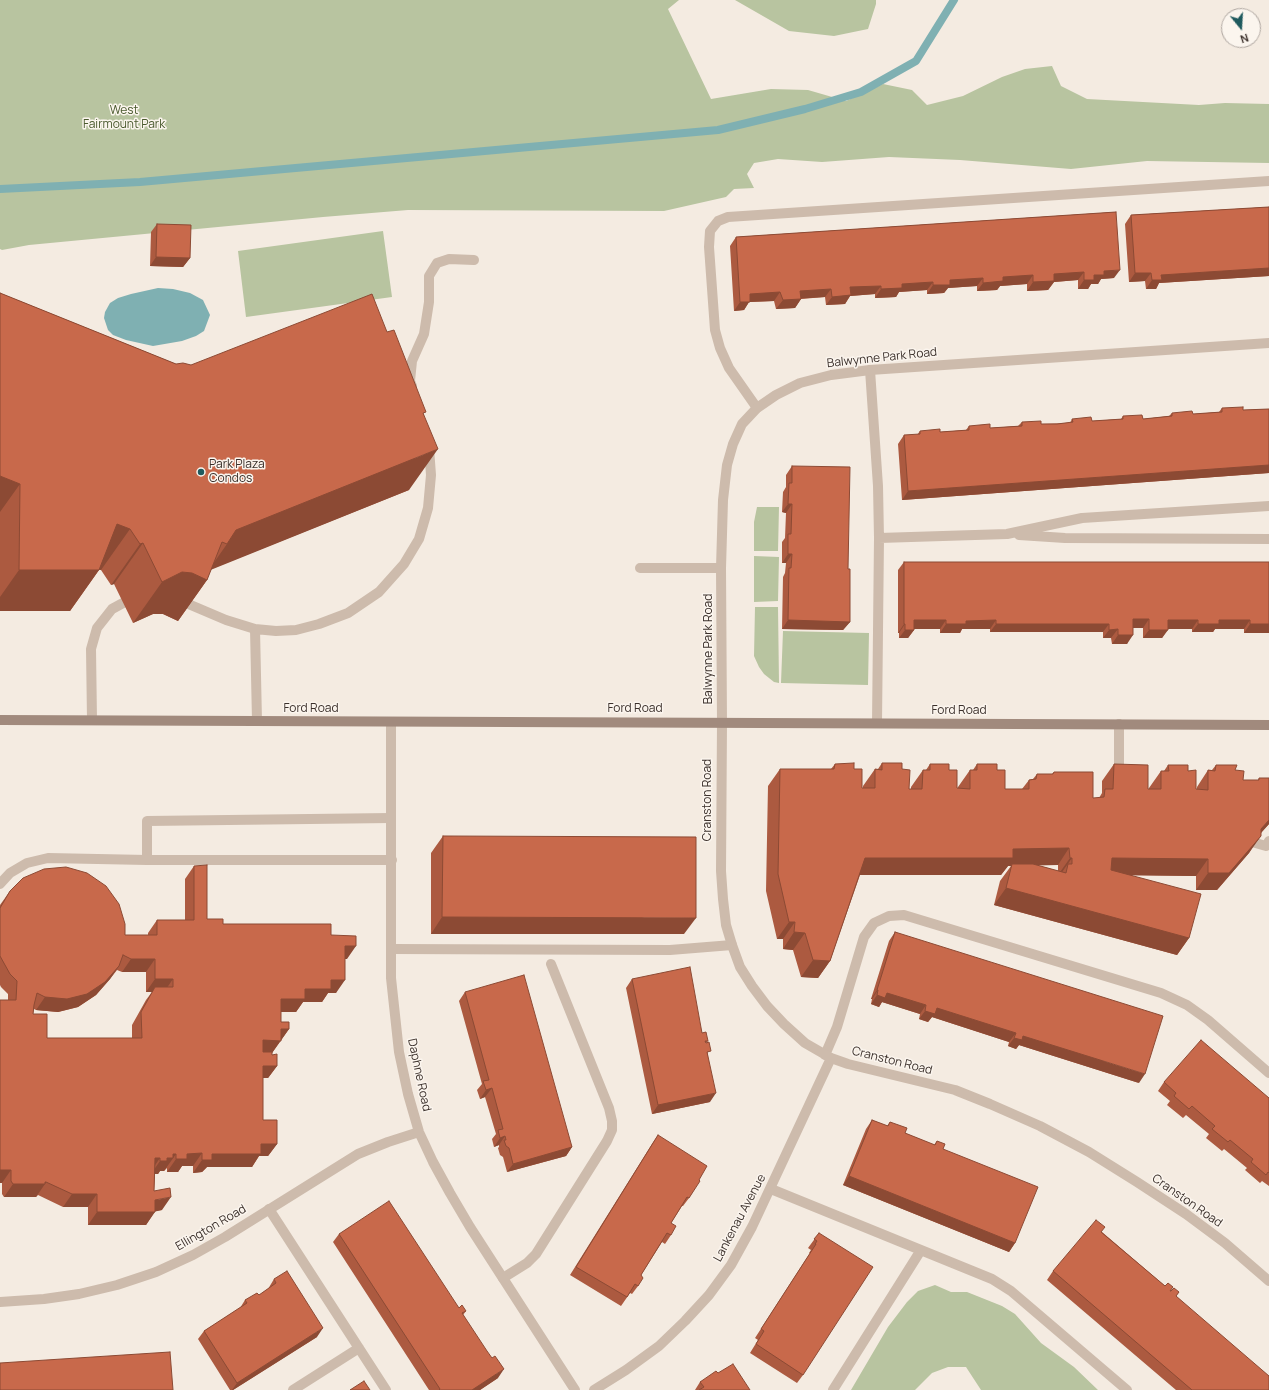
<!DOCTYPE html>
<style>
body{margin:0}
#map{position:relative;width:1269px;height:1390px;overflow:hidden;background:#f4ebe1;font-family:Manrope,sans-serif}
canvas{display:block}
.north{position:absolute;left:1221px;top:8px;width:40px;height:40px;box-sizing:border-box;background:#fbf5ee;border:1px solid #aea6a0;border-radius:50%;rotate:162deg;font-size:11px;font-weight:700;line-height:16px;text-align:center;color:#3b302b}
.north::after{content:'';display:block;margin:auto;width:14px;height:18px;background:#1f5a5e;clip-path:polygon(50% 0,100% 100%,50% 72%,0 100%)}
</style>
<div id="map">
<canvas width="1269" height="1390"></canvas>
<div class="north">N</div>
</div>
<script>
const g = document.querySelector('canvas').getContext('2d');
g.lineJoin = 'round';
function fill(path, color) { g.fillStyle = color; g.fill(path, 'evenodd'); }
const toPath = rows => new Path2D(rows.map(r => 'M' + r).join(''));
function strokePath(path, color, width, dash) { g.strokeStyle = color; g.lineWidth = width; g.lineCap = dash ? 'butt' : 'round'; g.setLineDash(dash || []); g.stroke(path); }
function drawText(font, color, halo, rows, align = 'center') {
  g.font = font + ' Manrope,sans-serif'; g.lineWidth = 3; g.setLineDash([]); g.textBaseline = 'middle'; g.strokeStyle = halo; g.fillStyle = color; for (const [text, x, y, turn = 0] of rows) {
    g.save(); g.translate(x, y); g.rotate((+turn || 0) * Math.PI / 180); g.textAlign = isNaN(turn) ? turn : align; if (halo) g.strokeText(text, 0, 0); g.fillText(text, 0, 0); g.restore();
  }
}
const green = toPath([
 [0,0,679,0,668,9,711,99,771,89,808,90,846,101,883,84,912,90,927,105,963,96,1002,77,1025,69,1052,66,1061,86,1087,99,1199,105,1225,103,1269,104,1269,163,1147,161,1071,169,960,160,889,157,822,162,778,159,754,163,747,174,754,188,734,189,726,197,664,211,408,210,323,217,29,245,2,250,0,249],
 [735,0,876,0,876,4,868,29,834,36,789,31],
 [383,231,392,297,246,317,238,251],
 [757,507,779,507,778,551,754,551,754,522],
 [754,556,779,557,778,601,754,602],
 [755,607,778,607,779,683,774,682,764,674,759,667,754,656],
 [783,631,869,633,868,685,781,683],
 [935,1285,951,1292,967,1292,1002,1306,1015,1314,1041,1343,1074,1367,1098,1390,981,1390,966,1367,948,1367,932,1373,915,1390,851,1390,888,1327,907,1302,918,1291]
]);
const water = toPath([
 [158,288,173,289,190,293,203,300,210,315,204,331,196,336,182,341,153,346,126,340,113,335,108,330,104,318,105,312,110,303,118,298,131,294]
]);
const stream = toPath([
 [0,189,140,182,718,130,805,109,861,92,916,61,954,0]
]);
const service = toPath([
 [870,370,878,486,879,538,877,723],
 [412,386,410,381,412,361,424,334,429,302,429,276,437,263,449,259,474,260],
 [757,408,729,368,720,348,715,330,709,247,710,231,718,221,728,217,1269,181],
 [1019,535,1065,538,1269,539],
 [879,538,1007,534,1082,518,1269,506],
 [640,568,721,568],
 [186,603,226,620,255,629,276,631,296,630,319,624,348,613,379,592,404,564,419,539,428,508,431,475,429,448],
 [255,629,257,721],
 [92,720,91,649,97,628,112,609,123,603],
 [1119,724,1119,776],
 [391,818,147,821,147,860,392,860],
 [1252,842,1266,846,1269,841],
 [0,884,10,873,27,863,48,858,147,860],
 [392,949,670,950,732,945],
 [825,1055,837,1027,864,937,874,923,889,916,904,915,1161,993,1187,1005,1208,1020,1269,1073],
 [771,1189,992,1279,1011,1291,1127,1390],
 [269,1209,386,1390],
 [503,1278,527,1263,536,1254,607,1141,612,1130,612,1121,609,1108,551,964],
 [293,1390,359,1348],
 [833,1390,921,1250]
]);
const minor = toPath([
 [1269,343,870,370,831,375,800,383,776,395,757,408,742,424,733,444,727,465,723,500,721,568,722,723,721,871,723,899,726,925,732,945,740,967,752,986,767,1006,784,1024,805,1043,831,1058,848,1064,955,1090,990,1104,1040,1126,1089,1152,1137,1182,1186,1214,1225,1243,1269,1281],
 [391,722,391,978,399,1052,408,1094,419,1132,433,1162,450,1193,470,1227,575,1390],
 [0,1302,44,1299,79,1294,117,1285,156,1272,193,1255,225,1237,358,1154,388,1142,419,1132],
 [594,1390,626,1370,659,1346,685,1321,709,1295,731,1265,752,1227,831,1058]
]);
const secondary = toPath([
 [0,720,1269,725]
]);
const wall = toPath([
 [1269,207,1269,276,1159,283,1156,289,1146,289,1145,281,1129,282,1125,224,1131,215],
 [1116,212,1114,278,1101,279,1098,284,1091,284,1088,289,1078,289,1078,280,1054,282,1048,290,1027,291,1027,284,1000,286,997,290,977,291,977,286,948,288,944,293,927,294,927,290,899,292,896,297,875,298,875,294,850,296,845,304,826,305,825,297,801,299,795,308,776,309,774,301,749,302,744,310,734,311,730,246,736,237],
 [157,224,190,258,183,267,150,266,151,232],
 [0,293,176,364,191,365,387,332,424,415,409,490,211,569,207,580,178,621,163,614,153,614,133,623,114,584,111,585,101,570,99,570,70,611,0,611],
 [1222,408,1243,410,1269,409,1269,473,902,500,898,444,904,435,917,435,920,431,940,432,966,430,969,426,990,428,1018,426,1022,422,1041,424,1070,423,1072,419,1092,421,1121,419,1123,416,1143,419,1169,416,1172,413,1193,414,1219,412],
 [792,466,848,569,850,622,843,630,782,629,783,577,785,573,786,563,782,563,782,542,785,538,786,513,782,512,783,492,786,487,786,475],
 [904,562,1269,562,1269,633,1244,633,1244,629,1215,629,1213,632,1192,632,1192,629,1168,629,1162,638,1143,638,1143,628,1133,628,1127,644,1112,644,1111,638,1103,638,1103,632,990,632,990,629,962,629,960,633,940,633,940,629,914,629,914,630,908,638,899,638,899,633,898,633,898,570],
 [882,763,902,769,909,789,911,789,911,787,923,770,926,770,930,764,949,770,957,788,958,788,958,787,970,770,973,770,977,764,997,770,1005,789,1022,789,1029,780,1033,779,1037,774,1052,774,1054,772,1093,798,1099,798,1102,793,1102,781,1114,764,1148,789,1149,789,1149,788,1161,771,1164,771,1168,765,1188,771,1196,789,1197,789,1197,787,1208,770,1212,770,1216,765,1235,770,1243,780,1258,780,1259,778,1269,824,1261,833,1249,853,1217,890,1196,890,1196,876,1132,875,1189,938,1177,955,994,905,1000,881,1011,866,1008,866,1001,875,860,875,830,961,818,978,801,977,793,950,783,949,783,939,777,939,766,891,768,786,780,769,831,769,835,764,854,769,862,788,863,788,863,786,875,769,878,769],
 [1037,865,1058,865,1058,871],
 [443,836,684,934,431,934,431,853],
 [194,866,207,919,223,924,331,935,347,959,345,959,336,993,328,993,322,1002,303,1002,296,1012,281,1012,281,1022,289,1029,272,1053,272,1055,277,1066,268,1078,263,1078,263,1120,277,1144,268,1156,259,1156,252,1167,207,1167,202,1172,193,1173,193,1166,182,1166,178,1172,167,1172,167,1168,164,1171,160,1171,158,1174,155,1174,154,1191,162,1210,155,1211,146,1225,88,1225,88,1207,63,1207,38,1195,36,1197,4,1197,2,1194,2,1183,0,1183,0,1000,8,1000,8,994,1,987,0,985,0,905,10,891,125,935,148,935,148,933,157,920,185,920,185,879],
 [117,970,122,972,146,972,146,992,152,992,146,1000,132,1025,132,1038,47,1038,33,1014,34,1009,36,1010,58,1012,78,1007,96,995,110,979],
 [895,932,1139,1083,1019,1045,1016,1049,1008,1046,1009,1042,932,1017,928,1022,919,1019,920,1014,882,1002,879,1007,871,1004,872,999,871,999,889,941],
 [632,979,702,1033,708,1041,706,1043,708,1055,710,1102,652,1114,626,988],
 [465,992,572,1147,566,1156,507,1172,503,1157,500,1155,498,1148,499,1147,499,1145,494,1147,492,1139,496,1134,485,1097,480,1099,477,1090,482,1084,459,1001],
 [1164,1082,1269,1098,1269,1186,1262,1181,1260,1183,1245,1170,1247,1168,1224,1149,1222,1151,1206,1138,1209,1134,1186,1115,1183,1118,1167,1105,1170,1101,1158,1091],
 [872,1120,887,1126,890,1122,905,1133,934,1145,937,1141,1015,1243,1009,1252,843,1185,866,1129],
 [658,1135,699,1180,689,1198,683,1206,682,1206,671,1223,671,1235,665,1244,662,1242,641,1275,638,1286,632,1294,630,1293,621,1306,570,1275,652,1144],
 [1102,1232,1165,1286,1173,1287,1170,1291,1179,1292,1176,1296,1269,1390,1176,1390,1047,1280,1053,1271],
 [819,1233,803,1375,797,1383,750,1353,758,1340,755,1338,810,1253,809,1253,811,1250,808,1248],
 [339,1234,459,1308,466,1311,463,1315,498,1378,480,1390,429,1390,333,1242],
 [274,1279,317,1337,233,1390,230,1390,198,1339,204,1331,240,1308,245,1300,259,1295,268,1289],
 [718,1373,750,1390,695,1390,700,1382]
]);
const shadedWall = toPath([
 [156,257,190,258,183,267,150,266],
 [1269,268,1269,276,1159,283,1156,289,1146,289,1152,280,1161,275],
 [1120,270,1114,278,1101,279,1098,284,1091,284,1088,289,1078,289,1084,280,1104,271],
 [1084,272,1078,280,1054,282,1048,290,1027,291,1033,282,1054,274],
 [1135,273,1151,273,1145,281,1129,282],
 [1033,275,1027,284,1000,286,997,290,977,291,983,283,1003,277],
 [983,278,977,286,948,288,944,293,927,294,933,285,950,280],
 [933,282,927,290,899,292,896,297,875,298,881,289,902,284],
 [881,286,875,294,850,296,845,304,826,305,832,297,850,287],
 [831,289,825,297,794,299,800,291],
 [780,292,774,301,749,302,744,310,734,311,740,302,750,294],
 [801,299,795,308,776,309,783,300],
 [438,449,409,490,208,571,227,544,236,530],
 [1269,465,1269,473,902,500,908,491],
 [0,476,20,484,0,512],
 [788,504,792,504,786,513,782,512],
 [117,524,130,529,101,570,88,566],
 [143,543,114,584,111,585,140,544],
 [788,554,792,554,786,563,782,563],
 [19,570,99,570,70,611,0,611,0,597],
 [182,572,192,573,207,580,178,621,163,614,153,614,133,623,162,582],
 [1133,619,1149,619,1143,628,1127,628],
 [788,620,850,622,843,630,782,629],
 [914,620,946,620,940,629,908,629],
 [996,620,990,629,962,629,960,633,940,633,946,624,966,621],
 [1168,620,1198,620,1192,629,1162,629],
 [1219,620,1250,620,1244,629,1215,629,1213,632,1192,632,1198,624],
 [904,624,905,624,899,633,898,633],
 [996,624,1109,624,1103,632,990,632],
 [1250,624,1269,624,1269,633,1244,633],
 [1118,629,1111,638,1103,638,1109,630],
 [905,630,914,630,908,638,899,638],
 [1149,630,1168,630,1162,638,1143,638],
 [1118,635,1133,635,1127,644,1112,644],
 [1269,820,1269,824,1249,846,1261,829],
 [1261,836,1249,853,1217,890,1196,890,1208,873],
 [1069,848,1058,865,1012,866,1012,864,1011,866,1008,866,1001,875,854,875,865,858,1013,849],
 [1070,858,1072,858,1060,875,1058,875],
 [1112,858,1208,859,1196,876,1100,875],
 [1006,888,1189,938,1177,955,994,905],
 [442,917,696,918,684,934,431,934],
 [789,922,795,922,783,939,777,939],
 [794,932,805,933,793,950,783,949],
 [345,946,356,946,347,959,336,959],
 [131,959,155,959,146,972,122,972],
 [813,960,830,961,818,978,801,977],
 [119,966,110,979,96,995,78,1007,58,1012,36,1010,45,997],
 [155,979,173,979,164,992,155,987,152,992,146,992],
 [331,980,345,980,336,993,328,993,322,1002,303,1002,296,1012,272,1012,281,999,305,989],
 [877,990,878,990,872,999,871,999],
 [887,993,926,1005,920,1014,882,1002,879,1007,871,1004,877,995],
 [937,1008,1016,1033,1009,1042,932,1017,928,1022,919,1019,925,1011],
 [281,1029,289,1029,272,1053,254,1053,263,1040],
 [1023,1036,1145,1074,1139,1083,1019,1045,1016,1049,1008,1046,1014,1038],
 [263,1066,277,1066,268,1078,254,1078],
 [492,1088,485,1097,480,1099,486,1090],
 [716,1093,710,1102,652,1114,658,1105],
 [505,1136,499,1145,494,1147,500,1138],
 [261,1144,277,1144,268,1156,259,1156,252,1167,207,1167,202,1172,193,1173,202,1160,212,1154],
 [572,1147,566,1156,507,1172,513,1164],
 [202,1153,193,1166,182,1166,178,1172,167,1172,176,1159,187,1154],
 [173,1154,176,1154,164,1171,160,1171,158,1174,151,1174,160,1161,167,1158],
 [155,1158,160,1158,151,1171],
 [0,1170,11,1170,2,1183,0,1183],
 [849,1176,1015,1243,1009,1252,843,1185],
 [45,1182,46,1182,45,1184,36,1197,4,1197,13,1184],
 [72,1194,97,1194,88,1207,63,1207],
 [171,1197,162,1210,153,1212,155,1212,146,1225,88,1225,97,1212],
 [323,1328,317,1337,233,1390,232,1390,237,1383],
 [504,1369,498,1378,480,1390,472,1390]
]);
const building = toPath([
 [1269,207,1269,268,1161,275,1162,280,1152,280,1151,273,1135,273,1131,215,1269,207],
 [1116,212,1120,270,1104,271,1104,275,1094,275,1094,280,1084,280,1084,272,1054,274,1054,281,1033,282,1033,275,1003,277,1003,281,983,283,983,278,950,280,950,285,933,285,933,282,902,284,902,288,881,289,881,286,850,287,851,295,832,297,831,289,800,291,801,299,783,300,780,292,750,294,750,302,740,302,736,237,1116,212],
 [157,224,191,225,190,258,156,257,157,224],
 [0,293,176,364,183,363,191,365,372,294,387,332,394,330,426,412,423,413,438,449,236,530,227,544,222,542,207,580,192,573,182,572,162,582,143,543,140,544,130,529,117,524,99,570,19,570,20,484,0,476,0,293],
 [1243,407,1243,410,1269,409,1269,465,908,491,904,435,920,434,920,431,940,429,940,432,969,430,969,426,990,424,990,428,1022,426,1022,422,1041,421,1041,424,1057,424,1073,422,1072,419,1091,417,1092,421,1123,419,1123,416,1142,415,1143,419,1172,416,1172,413,1192,411,1193,414,1222,412,1222,408,1243,407],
 [792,466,850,467,848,569,850,569,850,622,788,620,789,568,791,568,792,554,788,554,788,534,791,534,792,504,788,504,789,483,792,483,792,466],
 [904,562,1269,562,1269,624,1250,624,1250,620,1219,620,1219,624,1198,624,1198,620,1168,620,1168,630,1149,630,1149,619,1133,619,1133,635,1118,635,1118,629,1109,630,1109,624,996,624,996,620,966,621,966,624,946,624,946,620,914,620,914,630,905,630,905,624,904,624,904,562],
 [854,763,854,769,862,769,862,788,875,788,875,769,882,770,882,763,902,763,902,769,910,770,909,789,922,789,923,770,930,770,930,764,949,764,949,770,957,770,957,788,970,789,970,770,977,770,977,764,997,764,997,770,1005,770,1005,789,1029,789,1029,780,1036,779,1037,774,1053,774,1054,772,1093,772,1093,798,1104,797,1105,789,1113,789,1114,764,1148,765,1148,789,1161,789,1161,771,1169,771,1168,765,1188,765,1188,771,1196,770,1196,789,1208,790,1208,770,1215,771,1216,765,1237,765,1235,770,1244,771,1243,780,1259,780,1259,778,1269,778,1269,820,1261,829,1261,836,1229,873,1208,873,1208,859,1112,858,1111,870,1201,894,1189,938,1006,888,1012,864,1033,864,1066,873,1068,864,1072,864,1072,858,1070,858,1069,848,1013,849,1013,858,865,858,830,961,813,960,805,933,794,932,795,922,789,922,778,874,780,769,834,769,835,764,854,763],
 [443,836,696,837,696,918,442,917,443,836],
 [207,865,207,919,223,919,223,924,331,924,331,935,356,936,356,946,345,946,345,980,331,980,331,989,305,989,305,999,281,999,281,1022,289,1022,289,1029,281,1029,281,1041,263,1040,263,1052,272,1052,272,1055,277,1054,277,1066,263,1066,263,1120,277,1120,277,1144,261,1144,261,1154,212,1154,212,1160,202,1160,202,1153,187,1154,187,1159,176,1159,176,1154,173,1154,173,1158,167,1158,167,1161,160,1161,160,1158,155,1158,154,1191,170,1188,171,1197,155,1200,155,1212,97,1212,97,1194,72,1194,46,1182,45,1182,45,1184,13,1184,11,1181,11,1170,0,1170,0,1000,16,1000,17,981,10,974,0,956,0,908,10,891,23,878,44,869,66,867,87,873,106,886,119,904,125,924,125,935,157,935,157,920,194,920,194,866,207,865],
 [123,955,131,959,155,959,155,979,173,979,173,987,155,987,141,1012,142,1038,47,1038,47,1014,33,1014,34,1005,37,993,45,997,67,999,87,994,105,982,119,966,123,955],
 [895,932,1163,1016,1145,1074,1023,1036,1022,1040,1014,1038,1016,1033,937,1008,935,1014,925,1011,926,1005,887,993,885,998,877,995,878,990,877,990,895,932],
 [690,967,702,1033,706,1032,708,1041,705,1041,706,1043,709,1042,711,1051,707,1052,716,1093,658,1105,632,979,690,967],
 [524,975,572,1147,513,1164,509,1148,506,1146,504,1140,506,1140,505,1136,500,1138,498,1130,503,1129,492,1088,486,1090,483,1081,489,1080,465,992,524,975],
 [1201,1040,1269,1098,1269,1173,1268,1172,1266,1175,1251,1162,1253,1159,1230,1140,1228,1142,1212,1129,1215,1126,1192,1106,1189,1109,1174,1096,1176,1093,1164,1082,1201,1040],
 [872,1120,888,1126,890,1122,907,1128,905,1133,935,1145,937,1141,945,1144,943,1149,1038,1187,1015,1243,849,1176,872,1120],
 [658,1135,707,1166,699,1180,700,1181,689,1198,687,1197,671,1223,676,1226,671,1235,667,1233,641,1275,643,1278,638,1286,635,1284,627,1297,576,1267,658,1135],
 [389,1201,459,1308,462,1305,466,1311,462,1313,487,1351,492,1358,495,1356,504,1369,472,1390,439,1390,440,1389,339,1234,389,1201],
 [1096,1220,1105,1227,1101,1232,1165,1286,1168,1283,1173,1287,1170,1291,1171,1291,1174,1288,1179,1292,1176,1296,1269,1376,1269,1390,1192,1390,1053,1271,1096,1220],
 [819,1233,873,1267,803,1375,756,1344,764,1331,761,1329,816,1244,815,1244,817,1241,814,1239,819,1233],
 [287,1271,323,1328,237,1383,204,1331,247,1303,245,1300,257,1293,259,1295,276,1283,274,1279,287,1271],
 [170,1352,173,1390,0,1390,0,1363,170,1352],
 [733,1364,750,1390,699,1390,704,1387,700,1382,716,1371,718,1373,733,1364],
 [364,1381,370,1390,350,1390,364,1381]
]);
const markers = [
 [201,472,4,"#1f5a5e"]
];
const parkNames = [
 ["West",124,111],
 ["Fairmount Park",124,125]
];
const streetNames = [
 ["Balwynne Park Road",882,358,-6],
 ["Balwynne Park Road",709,649,-90],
 ["Ford Road",311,709],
 ["Ford Road",635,709],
 ["Ford Road",959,711],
 ["Cranston Road",708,800,-90],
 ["Cranston Road",892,1061,14],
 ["Daphne Road",419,1075,78],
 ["Cranston Road",1187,1201,35],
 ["Lankenau Avenue",740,1218,-62],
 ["Ellington Road",211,1228,-30]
];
const poiNames = [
 ["Park Plaza",209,465],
 ["Condos",209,479]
];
fill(green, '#b8c4a0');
fill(water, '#7fb0b2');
strokePath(stream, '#7fb0b2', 8);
strokePath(service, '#cdbbac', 10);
strokePath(minor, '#cdbbac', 10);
strokePath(secondary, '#a18a7d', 10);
fill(wall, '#ac5a40');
fill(shadedWall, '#8c4a34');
fill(building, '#c8694b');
strokePath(building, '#8c4a34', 1);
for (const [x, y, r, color] of markers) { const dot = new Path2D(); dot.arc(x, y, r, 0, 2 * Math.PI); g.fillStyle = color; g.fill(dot); strokePath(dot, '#fbf5ee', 1.5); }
drawText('12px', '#4a5a2e', '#fbf5ee', parkNames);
drawText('12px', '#3b302b', '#fbf5ee', streetNames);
drawText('12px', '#3b302b', '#fbf5ee', poiNames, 'left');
</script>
